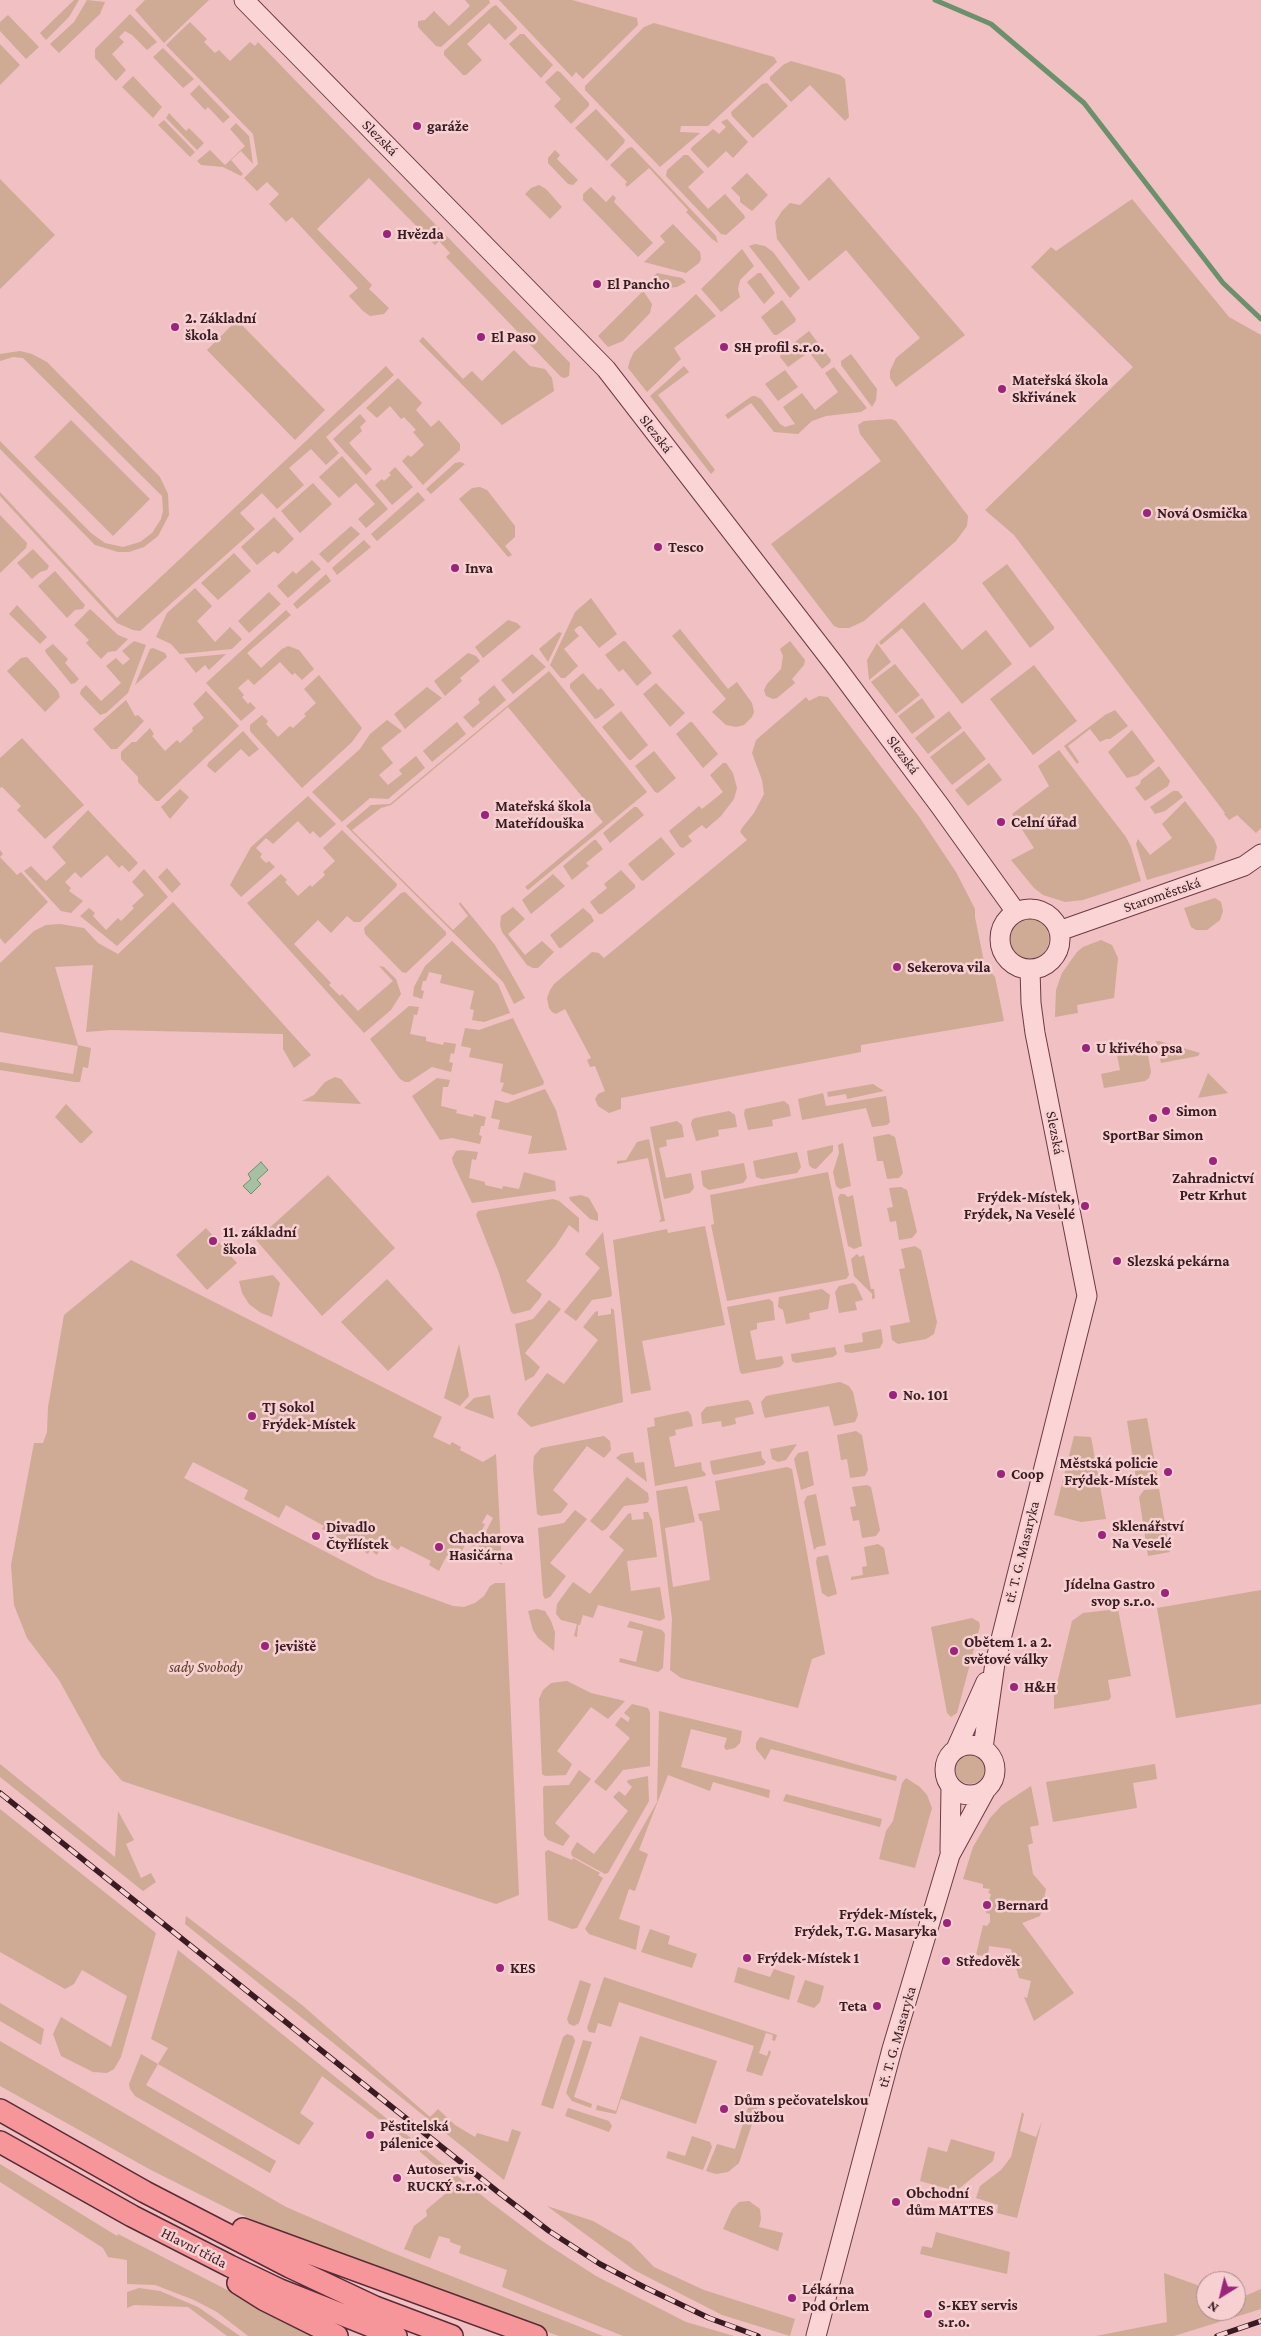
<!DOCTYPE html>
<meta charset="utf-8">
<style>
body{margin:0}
#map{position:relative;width:1261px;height:2336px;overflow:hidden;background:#f0c0c2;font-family:"Crimson Pro",serif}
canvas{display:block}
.north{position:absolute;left:1196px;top:2271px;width:50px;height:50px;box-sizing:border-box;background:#f7d0d1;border:1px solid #ab888b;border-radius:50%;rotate:216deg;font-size:14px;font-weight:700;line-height:20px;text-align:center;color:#391c23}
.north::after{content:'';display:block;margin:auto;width:18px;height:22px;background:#9d247d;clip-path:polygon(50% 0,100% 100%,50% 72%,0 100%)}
</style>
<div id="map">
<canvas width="1261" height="2336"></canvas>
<div class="north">N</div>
</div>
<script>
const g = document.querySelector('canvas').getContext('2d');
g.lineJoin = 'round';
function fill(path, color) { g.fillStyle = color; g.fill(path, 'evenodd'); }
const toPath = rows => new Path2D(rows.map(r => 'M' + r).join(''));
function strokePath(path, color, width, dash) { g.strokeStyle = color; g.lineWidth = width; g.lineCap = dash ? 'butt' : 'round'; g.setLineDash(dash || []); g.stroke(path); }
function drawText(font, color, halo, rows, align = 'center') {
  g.font = font + ' "Crimson Pro",serif'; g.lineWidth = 5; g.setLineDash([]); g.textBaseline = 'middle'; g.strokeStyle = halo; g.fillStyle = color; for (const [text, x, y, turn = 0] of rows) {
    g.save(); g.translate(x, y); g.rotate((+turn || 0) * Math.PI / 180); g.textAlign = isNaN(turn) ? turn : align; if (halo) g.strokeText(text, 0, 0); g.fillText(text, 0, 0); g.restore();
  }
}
const green = toPath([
 [74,0,79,0,69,17,46,40,40,33],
 [87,0,105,2,100,14,59,53,50,44,74,22],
 [145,0,209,0,164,43,135,10],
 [465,0,489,0,490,3,441,47,436,46,418,27,418,21,425,20,434,11,449,26,470,6],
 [499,0,572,0,637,18,638,25,583,79,576,72,572,77],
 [496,5,517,27,517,29,505,40,489,23,467,44,482,60,466,75,463,75,444,55,444,51,492,7],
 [130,14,157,42,147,50,132,35,125,31,119,37,124,42,112,54,126,70,116,81,95,58,95,49],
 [8,15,39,47,26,59,0,31,0,22],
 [190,22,207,39,204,42,215,53,219,50,230,61,250,42,255,46,258,42,570,363,569,376,565,378,561,377,446,257,450,253,439,241,435,245,369,178,317,229,372,285,369,289,389,308,384,314,370,316,363,311,349,296,358,288,292,217,286,222,269,204,279,194,267,182,257,191,244,178,258,164,253,134,166,45],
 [654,23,774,57,777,62,708,126,681,126,680,132,700,133,660,167,585,90,585,86,644,27],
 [520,34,524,34,553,65,541,78,509,44],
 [0,44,20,65,0,85],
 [163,48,194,79,183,88,153,57],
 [791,61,840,75,845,79,849,117,845,121,810,85,791,102,770,80,770,77,783,65],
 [557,71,560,72,589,103,589,106,571,124,554,106,561,99,545,82],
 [133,76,162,107,153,118,122,87],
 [767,83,788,106,753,138,732,116,731,112,762,84],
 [199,85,230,117,223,123,208,107,205,110,190,94],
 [596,109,625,140,624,143,607,161,575,128],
 [169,113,186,131,189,128,204,143,197,150,166,118],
 [727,119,748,142,733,158,726,151,708,168,691,150,691,148,713,129,719,134,726,127,721,122],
 [164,120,195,152,190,157,158,125],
 [236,123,249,136,253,164,241,151,231,160,243,174,241,176,223,167,201,165,197,161,210,150,225,165,245,146,230,129],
 [632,147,716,236,718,243,712,239,686,212,688,210,649,168,627,187,625,184,627,182,610,165,628,148],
 [555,150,560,155,557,159,578,180,573,185,568,184,548,163,548,158],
 [684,155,688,155,704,172,688,187,708,209,725,194,744,215,745,218,726,235,721,234,666,176,667,170],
 [747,173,768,195,752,211,740,202,740,197,731,188],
 [829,177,965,335,896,387,890,378,890,371,896,358,920,338,846,250,809,281,777,239,775,222,782,211,790,203,800,205],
 [0,179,55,235,0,289],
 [539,185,546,189,562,207,550,219,525,194,531,188],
 [591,187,606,202,613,195,616,198,614,202,653,243,638,257,583,200,583,194],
 [1132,199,1229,317,1261,335,1261,828,1256,833,1237,815,1229,820,1224,814,1225,813,1014,535,985,510,1133,367,1031,267,1051,247,1056,251],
 [673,224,700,252,701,259,699,263,686,273,644,262,665,242,660,236],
 [755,244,765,246,773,252,800,288,790,298,749,246],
 [742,249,754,266,740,280,738,289,740,297,721,312,701,289],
 [657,273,682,278,686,282,677,287,668,288,659,285,651,279],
 [758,273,761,273,775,293,764,304,747,282],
 [644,292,652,304,650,313,623,341,608,347,598,336,641,293],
 [696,294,716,316,674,348,681,359,647,392,628,368,630,360,634,352],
 [782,300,796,319,795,322,777,335,774,335,761,317],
 [237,320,325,410,295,440,207,350],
 [809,331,831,360,830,363,822,369,809,352,788,367,780,357,781,353],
 [423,337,463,379,472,371,482,381,514,350,530,366,545,369,552,378,554,391,502,425,419,341],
 [20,351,32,354,47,362,160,477,168,494,169,515,158,536,144,547,129,552,118,552,95,545,0,449,0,441,91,533,105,543,123,547,140,542,152,533,161,519,163,511,162,496,23,358,13,357,0,361,0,354],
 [851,354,877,389,876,400,872,407,841,365,841,361],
 [386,366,394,375,326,437,339,453,326,465,311,449,289,468,304,485,277,509,262,493,240,513,255,529,140,631,133,630,117,623,0,496,0,492,117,618],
 [684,366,689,372,658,395,715,470,711,474,650,396],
 [834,367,867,408,861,412,826,416,812,421,798,434,774,432,751,403,728,419,725,415,752,396,755,396,761,399,780,424,785,427,795,424,783,407,802,393,815,410,838,392,825,373],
 [785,370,798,387,778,401,765,384],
 [398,378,422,403,416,410,431,427,439,420,460,444,460,450,423,485,402,461,408,455,411,457,424,445,413,432,416,430,404,417,401,419,390,406,377,418,366,408],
 [360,414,366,421,360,427,362,431,349,443,372,469,366,475,333,439],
 [891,419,896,421,968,516,967,526,956,541,864,621,849,628,839,628,834,626,771,544,881,461,860,434,858,425,864,421],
 [71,420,150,499,113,536,34,457],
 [342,456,388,509,366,528,358,519,375,504,356,483,339,498,319,477],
 [460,462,465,464,431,494,426,489,455,463],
 [395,467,413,487,392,505,375,485,382,479,384,481,391,475,389,473],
 [313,483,332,504,300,533,281,511],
 [480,487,487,490,515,526,515,537,505,546,512,555,508,557,459,499,472,488],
 [418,492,425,500,377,541,371,534],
 [0,515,27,543,26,548,0,573],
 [274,517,294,539,278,554,274,551,257,565,241,547],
 [351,526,360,534,328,563,319,554],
 [364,540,371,547,337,575,332,568],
 [33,549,49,566,47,570,40,572,32,579,17,563],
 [234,553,251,571,218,600,201,583],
 [312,560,321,569,288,598,277,586,293,571,296,574],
 [1007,564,1054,627,1054,629,1030,648,982,583],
 [55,571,85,605,83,609,75,610,67,618,38,586],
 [326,574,331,581,297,609,293,604],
 [195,588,212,606,197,621,215,642,230,627,242,639,232,649,180,654,171,644,156,637,167,613],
 [269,592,281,604,249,633,238,621],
 [591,598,617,634,599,648,581,626,579,626,574,630,579,636,564,649,578,666,565,678,561,678,550,665,575,612],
 [924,602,962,650,986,630,1012,664,962,704,902,628,881,645,879,642],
 [17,605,47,637,40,644,9,614],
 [90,609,118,635,128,639,116,651,108,652,101,659,86,643,89,640,74,625],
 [286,610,291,615,247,653,261,668,282,649,288,646,299,650,314,669,302,680,295,673,292,675,280,662,254,685,248,679,238,688,244,695,242,697,248,704,250,702,256,708,241,721,206,683],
 [508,620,517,623,521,627,483,658,475,647],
 [680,629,728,689,737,682,752,703,754,712,752,717,744,725,736,727,726,725,712,712,726,699,672,636],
 [559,632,562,633,548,662,539,649],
 [134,641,146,645,128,693,106,713,100,715,80,694,81,690,86,685,101,701,121,683,106,666,116,658,123,665,130,659,122,651],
 [623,641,625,641,652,673,637,686,623,669,619,672,605,655],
 [790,641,805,660,804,665,792,679,795,683,777,698,773,699,766,696,764,690,767,684,781,669,783,656,780,649],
 [877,643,891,662,869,680,867,660],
 [53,644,68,659,65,663,79,679,75,683,71,684,46,653,45,650],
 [153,648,165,653,167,657,135,685,150,649],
 [468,653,476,656,480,661,460,678,462,681,445,696,434,681],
 [226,654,209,670,205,665,196,673,184,658],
 [532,654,546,667,513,694,501,680],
 [27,657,58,691,60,697,45,712,7,671,21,658],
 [895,664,920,695,896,714,871,682],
 [1034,665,1077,721,1033,755,990,699],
 [549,671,647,792,528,890,525,887,603,822,508,707,391,805,381,808,352,830,453,930,468,916,459,904,460,902,495,945,525,998,514,1004,503,982,346,826,371,805,390,804],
 [583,673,598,690,601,688,615,705,598,718,595,719,570,688,570,684],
 [319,675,362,728,352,742,302,788,250,731,250,725,262,715,268,721,266,724,278,737,290,726,293,728,306,716,304,714,316,703,304,689],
 [656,683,685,713,670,727,643,694],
 [494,685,506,700,473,728,463,717,480,703,478,699],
 [427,687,442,698,405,729,394,714],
 [206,691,239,726,159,801,156,801,138,782,138,777,121,759,121,752,132,742,136,742,150,728,154,734,152,736,165,751,177,740,180,743,193,731,192,728,204,718,193,704],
 [819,696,828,697,920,818,956,872,975,909,975,917,986,972,990,971,995,977,1004,1021,861,1045,861,1052,621,1098,621,1109,609,1113,598,1106,595,1099,598,1094,605,1091,595,1066,590,1067,587,1060,591,1058,565,1009,556,1014,552,1012,549,1008,547,998,550,990,554,984,592,952,599,953,604,958,747,840,740,832,742,828,754,813,764,794,762,780,752,753,756,740,806,697,809,701],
 [922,698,935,717,912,734,898,716],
 [126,700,135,716,138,715,144,721,117,749,111,749,93,729],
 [1115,710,1128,726,1110,739,1106,739,1100,742,1090,729,1068,746,1079,762,1077,764,1064,746,1105,715],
 [621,711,648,745,631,760,629,760,602,727],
 [949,711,962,728,928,754,915,738],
 [387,720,402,731,381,748,393,763,379,775,388,785,402,774,399,770,416,756,425,768,388,799,370,798,342,822,312,792,360,749,370,734],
 [457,722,466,734,432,762,423,751],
 [690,722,692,722,718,754,703,768,676,734],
 [1132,730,1155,761,1138,775,1127,778,1108,752],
 [243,731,259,749,249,757,241,749,215,773,207,766,208,763],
 [964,731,986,759,952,785,930,757],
 [22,738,84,805,45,839,17,810,21,806,2,787,0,788,0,758],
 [1059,750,1126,837,1131,847,1141,881,1083,900,1065,902,1043,895,1034,888,1011,860,1034,848,1012,814,1049,786,1038,766],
 [654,751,676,778,658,793,655,792,635,766],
 [723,763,726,763,733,773,737,788,734,799,721,816,706,829,702,825,688,836,692,841,683,848,680,847,669,831,699,806,702,809,723,792,710,775],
 [989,763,1002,780,968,806,955,790],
 [1159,766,1170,781,1168,786,1145,801,1135,788,1140,784,1141,780],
 [180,789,189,797,170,819,161,807],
 [1173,791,1178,791,1183,797,1165,811,1155,814,1150,807],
 [308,796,336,824,320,838,313,831,310,834,298,821,273,844,266,838,256,848,262,854,260,857,266,863,269,861,275,867,241,897,230,885,251,847],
 [1185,801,1214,839,1217,847,1214,860,1147,880,1136,844,1138,839,1150,855,1172,838,1162,824],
 [634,807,637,807,644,815,610,843,603,833],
 [88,810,138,863,129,872,122,865,119,868,107,855,81,878,75,872,65,882,71,888,69,891,83,901,71,913,61,911,24,871,31,866,46,881,66,863,52,847],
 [342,830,397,884,396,887,360,922,354,922,347,916,331,933,318,920,294,944,331,983,329,985,340,996,342,994,358,1011,393,981,379,966,384,967,396,979,401,994,391,1010,364,1033,247,903,281,874,287,880,285,882,298,896,310,885,312,887,325,875,323,872,335,861,323,848],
 [661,837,675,854,643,881,641,880,628,864],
 [594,840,596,840,603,849,586,863,589,866,572,880,563,866],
 [0,850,3,854,0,857,17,875,21,872,48,902,5,944,0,938],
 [167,868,181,884,172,893,158,877],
 [144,869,168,897,117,946,80,916,89,908,95,913,93,916,106,930,118,918,121,921,134,908,132,906,144,895,132,882],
 [621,870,635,885,635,888,602,914,599,914,590,902,607,888,604,884],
 [553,874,565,886,531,914,522,900],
 [405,892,446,932,446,935,406,973,402,972,365,934,364,928,401,893],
 [1215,898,1221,902,1223,911,1220,920,1207,930,1196,930,1191,927,1184,908],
 [173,902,311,1055,294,1068,283,1049,283,1034,111,1030,86,1032,93,965,55,967,78,1045,91,1048,88,1068,83,1067,80,1082,75,1082,0,1070,0,1062,73,1074,78,1046,0,1032,0,963,34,931,46,925,60,924,84,928,98,943,118,954],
 [513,907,525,919,508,934,525,955,542,941,554,952,538,968,533,968,527,965,502,932,500,925,501,916],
 [583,908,591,915,594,921,561,948,559,948,550,935],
 '1009 939a20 20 0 1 1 40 0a20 20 0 1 1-40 0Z',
 [1101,940,1112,945,1118,958,1114,998,1077,1005,1078,1013,1055,1017,1056,990,1062,973,1077,952,1083,947],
 [452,941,498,984,510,1013,484,1022,472,1020,474,1010,470,1009,474,991,440,983,442,975,429,972,426,981,423,981,421,990,424,991,422,999,413,996,414,987,425,966],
 [409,1006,419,1007,417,1015,411,1014,414,1015,410,1034,426,1037,426,1041,443,1045,444,1042,456,1044,454,1054,451,1053,449,1062,453,1063,451,1072,432,1067,409,1082,405,1082,400,1079,370,1039],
 [513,1018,544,1082,543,1085,513,1095,501,1091,504,1083,500,1082,503,1064,469,1057,471,1048,461,1046,465,1028,479,1030],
 [1156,1041,1159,1041,1200,1053,1198,1056,1161,1063],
 [1146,1044,1151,1072,1149,1078,1145,1081,1104,1088,1101,1074,1120,1070,1116,1050],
 [1208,1073,1228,1093,1198,1098],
 [335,1077,341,1079,361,1104,302,1101,314,1095,325,1082],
 [437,1078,450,1080,448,1087,443,1087,441,1106,457,1110,456,1113,473,1117,474,1114,486,1117,484,1126,481,1126,479,1135,482,1136,480,1144,452,1138,440,1140,412,1096],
 [873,1084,884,1091,847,1099,846,1094,828,1097,827,1092],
 [545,1089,556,1110,567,1150,528,1154,532,1136,498,1129,500,1120,491,1118,495,1100,507,1103],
 [823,1093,826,1106,886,1096,890,1122,887,1125,872,1127,866,1108,802,1120,798,1099],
 [784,1101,789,1105,791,1116,772,1120,773,1126,748,1130,744,1114,745,1109],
 [66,1104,93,1132,82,1143,80,1143,55,1117],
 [729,1111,735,1115,737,1127,718,1130,719,1136,696,1141,691,1124,692,1120,695,1118],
 [677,1121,682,1125,684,1137,666,1140,667,1146,659,1148,666,1178,691,1173,694,1188,690,1193,664,1199,650,1127],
 [889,1134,895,1137,903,1173,899,1178,887,1179,883,1161,877,1161,873,1137],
 [649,1139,665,1221,659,1222,661,1219,648,1158,617,1164,617,1161,626,1160,637,1142],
 [843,1143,851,1186,840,1189,836,1186,833,1172,839,1153,838,1145],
 [833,1145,833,1151,816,1169,812,1168,809,1165,807,1151],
 [461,1150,478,1152,476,1160,472,1159,469,1178,485,1182,485,1185,502,1189,503,1186,519,1189,524,1172,555,1181,556,1191,472,1203,453,1163,452,1158,456,1151],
 [797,1152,801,1167,797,1173,762,1179,756,1177,753,1161],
 [744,1163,747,1178,743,1183,709,1190,703,1186,701,1171],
 [828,1172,849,1275,846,1279,727,1301,711,1225,714,1224,710,1195],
 [328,1175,395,1248,322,1316,256,1240],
 [901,1187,907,1190,917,1232,912,1238,899,1240,896,1221,890,1222,887,1208,893,1207,889,1188],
 [840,1194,844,1194,848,1197,853,1195,862,1246,854,1249,848,1246,838,1198],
 [581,1195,589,1198,598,1214,598,1221,590,1219,570,1200,569,1197],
 [553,1199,559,1201,579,1218,579,1233,569,1225,556,1245,526,1281,542,1294,540,1298,530,1310,514,1314,511,1312,499,1273,476,1215,478,1211],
 [705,1226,725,1325,642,1341,651,1390,631,1394,613,1240,667,1229,668,1233],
 [206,1228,237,1263,207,1290,176,1255],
 [603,1232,612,1295,610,1297,592,1300,576,1321,564,1312,600,1268,585,1254],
 [915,1246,921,1250,937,1322,934,1334,926,1339,898,1344,892,1340,890,1326,910,1322,899,1269,905,1268,901,1249],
 [857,1254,860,1257,864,1255,871,1289,874,1289,875,1298,872,1299,872,1294,854,1276,851,1259],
 [131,1260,442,1417,433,1437,450,1445,452,1442,461,1447,460,1450,483,1462,496,1454,502,1565,477,1549,493,1518,487,1514,482,1523,485,1524,474,1547,466,1543,457,1561,447,1555,439,1571,429,1565,431,1561,401,1546,398,1550,384,1540,377,1555,370,1550,368,1554,363,1551,365,1547,359,1544,356,1548,322,1529,324,1526,286,1505,279,1518,244,1499,248,1490,193,1462,184,1478,376,1578,453,1606,464,1607,475,1603,484,1596,490,1586,495,1583,505,1583,519,1895,496,1904,122,1781,101,1756,59,1680,27,1638,14,1605,11,1565,34,1443,43,1443,47,1432,48,1407,64,1315],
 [273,1275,280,1283,272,1317,261,1313,249,1304,242,1293,239,1281],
 [387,1279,433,1329,388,1371,341,1322],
 [853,1283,856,1285,863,1300,855,1302,857,1310,839,1313,835,1292,839,1286],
 [822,1289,830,1295,828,1309,809,1313,810,1319,786,1324,783,1310,778,1307,779,1297],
 [769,1299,773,1302,775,1320,757,1323,757,1329,750,1331,756,1360,782,1356,784,1363,780,1367,742,1374,740,1372,727,1307],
 [549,1300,561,1309,525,1353,540,1367,534,1376,525,1381,515,1324,533,1319],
 [611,1308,614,1310,623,1402,531,1427,517,1414,520,1408,547,1373,564,1384,598,1340,583,1327,595,1312,598,1311,598,1316,611,1314],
 [881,1329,883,1342,880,1348,851,1353,845,1352,844,1345,863,1342,862,1333],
 [459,1344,469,1396,460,1406,444,1398],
 [835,1347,837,1354,833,1357,796,1363,792,1361,791,1354],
 [840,1382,849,1386,853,1392,858,1415,855,1422,834,1426,829,1406,765,1418,763,1412,761,1402,766,1396],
 [490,1395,494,1419,464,1408,474,1398],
 [748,1400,751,1403,754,1414,735,1418,736,1424,722,1427,721,1421,702,1424,701,1413,706,1407],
 [688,1411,691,1415,693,1426,675,1430,676,1435,669,1437,675,1467,701,1462,702,1470,706,1474,705,1476,655,1486,647,1428,655,1426,654,1418],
 [1147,1418,1158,1480,1143,1482,1136,1478,1127,1421],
 [856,1431,862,1435,868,1470,865,1476,850,1478,847,1459,841,1460,837,1435],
 [604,1436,610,1441,611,1450,604,1458,587,1446,553,1490,568,1504,561,1513,541,1516,537,1514,533,1467,534,1456,541,1448],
 [1074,1436,1091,1437,1106,1519,1081,1522,1054,1515],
 [797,1444,786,1460,778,1462,772,1459,770,1449],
 [761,1451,762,1458,766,1462,764,1465,714,1475,712,1473,710,1461],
 [808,1451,814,1485,801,1490,794,1459,798,1453],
 [633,1452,635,1463,644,1462,647,1482,616,1458,621,1454],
 [787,1467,792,1469,825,1654,812,1659,798,1708,681,1678,670,1670,672,1619,656,1491,687,1486,695,1522,665,1528,673,1587,710,1580,702,1521,700,1521,698,1514,720,1510,715,1481],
 [627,1477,648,1493,649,1500,647,1503,624,1506,606,1529,602,1531,590,1521],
 [867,1485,871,1487,880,1530,876,1536,862,1538,859,1520,853,1521,850,1507,856,1506,852,1487],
 [1159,1489,1170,1552,1148,1556,1139,1497,1144,1490],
 [816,1494,826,1545,817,1547,814,1550,804,1502,807,1496],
 [575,1510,587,1519,550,1563,566,1576,550,1597,545,1599,543,1595,538,1528,564,1523],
 [643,1512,648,1512,652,1520,657,1557,627,1561,631,1591,660,1587,665,1618,660,1621,598,1605,593,1618,583,1615,580,1625,578,1625,577,1637,574,1636,577,1624,561,1620,556,1614,557,1604,573,1582,590,1594,624,1550,609,1537,628,1514,631,1513,632,1520,644,1519],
 [878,1544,884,1548,889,1574,851,1580,851,1577,863,1575,862,1567,867,1566,864,1547],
 [828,1555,837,1594,828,1597,822,1593,816,1562,817,1557],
 [1261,1590,1261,1704,1176,1718,1157,1608],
 [537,1609,545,1611,551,1621,555,1632,554,1651,538,1638,533,1630,528,1611],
 [1118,1609,1131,1676,1108,1680,1111,1697,1109,1700,1054,1709,1054,1696,1072,1621,1083,1613],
 [972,1618,979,1622,980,1626,957,1713,951,1717,947,1713,931,1627],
 [630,1621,662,1630,665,1634,663,1668,658,1672,619,1662,620,1658,636,1662,643,1631,627,1627],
 [567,1681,591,1693,625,1701,608,1719,591,1707,557,1751,572,1764,566,1775,545,1776,542,1774,539,1699,543,1690,551,1683],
 [632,1704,648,1708,650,1712,650,1766,623,1770,606,1791,594,1782,630,1738,615,1725,621,1717,628,1722,630,1718,624,1713],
 [659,1711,742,1731,740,1743,735,1748,726,1750,724,1747,727,1738,691,1729,681,1767,770,1790,769,1798,713,1782,710,1791,668,1775,639,1850,648,1854,635,1891,629,1889,619,1919,640,1926,636,1950,589,1934,585,1929,657,1802],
 [760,1737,897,1776,896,1781,771,1749,765,1760,756,1749,756,1743],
 '955 1769a15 15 0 1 1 30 0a15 15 0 1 1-30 0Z',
 [0,1764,115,1857,118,1811,134,1840,126,1844,141,1878,151,1873,156,1882,143,1891,0,1777],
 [1155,1764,1157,1779,1133,1783,1137,1808,1053,1822,1046,1782],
 [579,1770,591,1779,555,1823,570,1836,563,1846,548,1840,544,1835,543,1788,544,1786,569,1785],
 [648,1776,649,1801,608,1873,605,1874,572,1856,571,1852,577,1842,594,1854,628,1811,613,1797,619,1791,625,1796,632,1787,627,1782,628,1780],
 [906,1778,920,1787,927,1795,932,1808,915,1868,879,1859,886,1831,893,1821,902,1783],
 [1031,1786,1039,1825,1030,1827,1033,1843,1028,1845,1033,1874,1046,1889,1040,1916,1022,1923,1074,1993,1034,2021,1024,1997,1027,1998,1031,1981,1019,1978,1011,1949,989,1946,988,1956,976,1955,983,1925,987,1926,990,1922,990,1914,986,1913,991,1894,988,1893,990,1889,983,1888,983,1884,963,1879,973,1847,990,1818,1002,1805],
 [786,1794,882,1819,880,1827,783,1801],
 [0,1809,156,1933,121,2057,114,2069,107,2073,93,2072,61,2056,53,2034,61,2017,111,2047,127,1996,82,1970,74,1984,65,1989,0,1952],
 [548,1850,572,1860,573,1858,600,1873,598,1875,603,1878,577,1928,572,1929,548,1920,545,1852],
 [186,1916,302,2005,430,2117,438,2109,455,2125,475,2137,477,2133,508,2142,512,2129,521,2132,504,2180,185,1924],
 [650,1929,670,1936,668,1944,697,1954,692,1968,641,1952],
 [178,1950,490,2202,542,2241,596,2276,686,2322,734,2336,623,2336,502,2287,507,2270,459,2253,461,2246,450,2242,450,2239,439,2236,430,2259,404,2249,414,2226,427,2216,426,2210,457,2184,410,2143,322,2076,300,2113,314,2123,299,2145,158,2064,146,2085,276,2161,270,2173,135,2096,130,2089,129,2084,141,2054,158,2064,168,2048,151,2039],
 [738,1967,770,1977,774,1969,795,1976,789,2000,734,1982],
 [604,1977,777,2035,775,2041,772,2040,773,2035,766,2033,759,2053,767,2056,769,2050,771,2052,762,2076,746,2071,754,2046,619,2002,611,2027,598,2023,595,2033,589,2032,587,2028],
 [580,1980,591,1984,579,2023,574,2026,569,2024,567,2019],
 [805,1980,824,1986,820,2002,814,2008,797,2002],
 [0,2003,44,2029,41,2045,0,2021],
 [567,2034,573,2036,575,2041,553,2109,541,2105,563,2037],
 [640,2036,717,2061,696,2124,621,2099,616,2114,596,2110,597,2105,616,2111],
 [583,2040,592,2042,574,2097,592,2104,591,2108,572,2101,566,2093],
 [0,2041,286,2207,388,2251,603,2336,559,2336,335,2256,233,2211,151,2170,0,2086],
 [752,2095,761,2097,739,2163,728,2172,716,2174,706,2171,717,2144,735,2149],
 [568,2108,609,2121,612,2126,609,2132,565,2116],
 [1022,2112,1024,2114,1020,2131,1036,2137,1042,2121,1017,2218,997,2213,998,2205,976,2198,980,2186,1001,2170,1011,2157],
 [692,2136,710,2142,712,2147,703,2170,666,2158,668,2151,685,2156],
 [951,2139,995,2152,993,2161,956,2191,920,2181,928,2147,947,2152],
 [0,2164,117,2236,118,2234,317,2336,248,2336,217,2312,194,2300,155,2285,127,2284,127,2260,108,2257,103,2248,0,2182],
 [749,2201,760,2209,761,2219,759,2227,783,2233,778,2251,723,2229,732,2209,739,2202],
 [547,2206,593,2221,631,2243,654,2267,704,2290,795,2319,790,2336,722,2315,634,2270],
 [936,2232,1010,2252,1007,2274,920,2254,922,2246,932,2248],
 [1164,2273,1197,2285,1206,2294,1206,2311,1236,2311,1236,2300,1261,2289,1261,2309,1174,2336,1096,2336,1167,2322],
 [139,2288,160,2291,198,2307,240,2336,227,2336,188,2307,134,2305,127,2308,127,2292]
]);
const water = toPath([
 [261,1162,268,1170,257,1180,261,1184,251,1194,243,1186,251,1179,248,1174,261,1162]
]);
const stream = toPath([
 [935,0,991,24,1084,103,1223,283,1261,319]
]);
const secondary = toPath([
 [244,0,606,369,834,664,940,806,1016,912],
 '1000 939a30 30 0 1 1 60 0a30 30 0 1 1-60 0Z',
 [1059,931,1244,866,1261,854],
 '945 1770a25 25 0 1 1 50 0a25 25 0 1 1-50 0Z',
 [983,1748,995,1663,1087,1296,1035,1033,1031,1003,1030,969],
 [956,1749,986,1682],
 [950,1851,951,1786],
 [816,2336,892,2049,950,1855,985,1791]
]);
const primary = toPath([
 [0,2110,145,2192,290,2267,375,2307,452,2336],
 [0,2142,132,2216,230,2266,280,2290,396,2336],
 [243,2229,536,2336],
 [238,2283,265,2300,337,2336]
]);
const rail = toPath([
 [0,1793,498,2192,549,2231,600,2264,644,2287,709,2318,758,2336],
 [1217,2336,1261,2321]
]);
const markers = [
 [417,126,5,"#9d247d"],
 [387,234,5,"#9d247d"],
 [597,284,5,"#9d247d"],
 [175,327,5,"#9d247d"],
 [481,337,5,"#9d247d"],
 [724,347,5,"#9d247d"],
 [1002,389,5,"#9d247d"],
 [1147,513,5,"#9d247d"],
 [658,547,5,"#9d247d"],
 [455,568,5,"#9d247d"],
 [485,815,5,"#9d247d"],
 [1001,822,5,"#9d247d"],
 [897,967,5,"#9d247d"],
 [1086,1048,5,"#9d247d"],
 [1166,1111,5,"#9d247d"],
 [1153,1118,5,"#9d247d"],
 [1213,1161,5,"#9d247d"],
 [1085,1206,5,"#9d247d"],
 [213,1241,5,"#9d247d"],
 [1117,1261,5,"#9d247d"],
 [893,1395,5,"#9d247d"],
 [252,1416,5,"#9d247d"],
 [1168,1472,5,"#9d247d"],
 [1001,1474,5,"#9d247d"],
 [1102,1535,5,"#9d247d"],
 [316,1536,5,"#9d247d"],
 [439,1547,5,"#9d247d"],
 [1165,1593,5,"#9d247d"],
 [265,1646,5,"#9d247d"],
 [954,1651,5,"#9d247d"],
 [1014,1687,5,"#9d247d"],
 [987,1905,5,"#9d247d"],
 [947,1923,5,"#9d247d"],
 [747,1958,5,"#9d247d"],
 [946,1961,5,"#9d247d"],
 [500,1968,5,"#9d247d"],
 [877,2006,5,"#9d247d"],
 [724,2109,5,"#9d247d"],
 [370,2135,5,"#9d247d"],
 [397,2178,5,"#9d247d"],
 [896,2202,5,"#9d247d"],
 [792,2298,5,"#9d247d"],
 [928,2314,5,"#9d247d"]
];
const poiNames = [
 ["garáže",427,126],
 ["Hvězda",397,234],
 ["El Pancho",607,284],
 ["2. Základní",185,318],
 ["škola",185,335],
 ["El Paso",491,337],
 ["SH profil s.r.o.",734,347],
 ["Mateřská škola",1012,380],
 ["Skřivánek",1012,397],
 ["Nová Osmička",1157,513],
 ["Tesco",668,547],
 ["Inva",465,568],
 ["Mateřská škola",495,806],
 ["Mateřídouška",495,823],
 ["Celní úřad",1011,822],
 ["Sekerova vila",907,967],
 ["U křivého psa",1096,1048],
 ["Simon",1176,1111],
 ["SportBar Simon",1153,1135,"center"],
 ["Zahradnictví",1213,1178,"center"],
 ["Petr Krhut",1213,1195,"center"],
 ["Frýdek-Místek,",1075,1197,"right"],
 ["Frýdek, Na Veselé",1075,1214,"right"],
 ["11. základní",223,1232],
 ["škola",223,1249],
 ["Slezská pekárna",1127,1261],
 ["No. 101",903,1395],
 ["TJ Sokol",262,1407],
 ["Frýdek-Místek",262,1424],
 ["Městská policie",1158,1463,"right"],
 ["Frýdek-Místek",1158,1480,"right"],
 ["Coop",1011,1474],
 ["Sklenářství",1112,1526],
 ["Na Veselé",1112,1543],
 ["Divadlo",326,1527],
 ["Čtyřlístek",326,1544],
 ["Chacharova",449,1538],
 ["Hasičárna",449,1555],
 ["Jídelna Gastro",1155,1584,"right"],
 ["svop s.r.o.",1155,1601,"right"],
 ["Obětem 1. a 2.",964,1642],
 ["světové války",964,1659],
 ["jeviště",275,1646],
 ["H&H",1024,1687],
 ["Bernard",997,1905],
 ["Frýdek-Místek,",937,1914,"right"],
 ["Frýdek, T.G. Masaryka",937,1931,"right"],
 ["Frýdek-Místek 1",757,1958],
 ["Středověk",956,1961],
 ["KES",510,1968],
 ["Teta",867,2006,"right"],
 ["Dům s pečovatelskou",734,2100],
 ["službou",734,2117],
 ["Pěstitelská",380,2126],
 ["pálenice",380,2143],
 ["Autoservis",407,2169],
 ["RUCKÝ s.r.o.",407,2186],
 ["Obchodní",906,2193],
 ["dům MATTES",906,2210],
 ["Lékárna",802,2289],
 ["Pod Orlem",802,2306],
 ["S-KEY servis",938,2305],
 ["s.r.o.",938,2322]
];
const streetNames = [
 ["Slezská",380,138,45],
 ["Slezská",656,434,52],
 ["Slezská",903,755,53],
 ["Staroměstská",1162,895,-19],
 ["Slezská",1055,1133,79],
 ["tř. T. G. Masaryka",1022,1552,-76],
 ["tř. T. G. Masaryka",897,2037,-74],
 ["Hlavní třída",194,2248,27]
];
const parkNames = [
 ["sady Svobody",206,1667]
];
fill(green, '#cfaa94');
fill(water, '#a4c2a3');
strokePath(water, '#6a916b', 1);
strokePath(stream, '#6a916b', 5);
strokePath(secondary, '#6c3a46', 21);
strokePath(primary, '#582c37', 24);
strokePath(secondary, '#fbd4d5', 19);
strokePath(primary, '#f6969a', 21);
strokePath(rail, '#391c23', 5.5);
strokePath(rail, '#f7d0d1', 4, [11]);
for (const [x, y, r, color] of markers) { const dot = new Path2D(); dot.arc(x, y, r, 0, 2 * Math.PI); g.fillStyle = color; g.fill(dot); strokePath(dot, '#f7d0d1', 2); }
drawText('bold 15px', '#391c23', '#f7d0d1', poiNames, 'left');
drawText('15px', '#391c23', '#f7d0d1', streetNames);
drawText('italic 15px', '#573d22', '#f7d0d1', parkNames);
</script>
